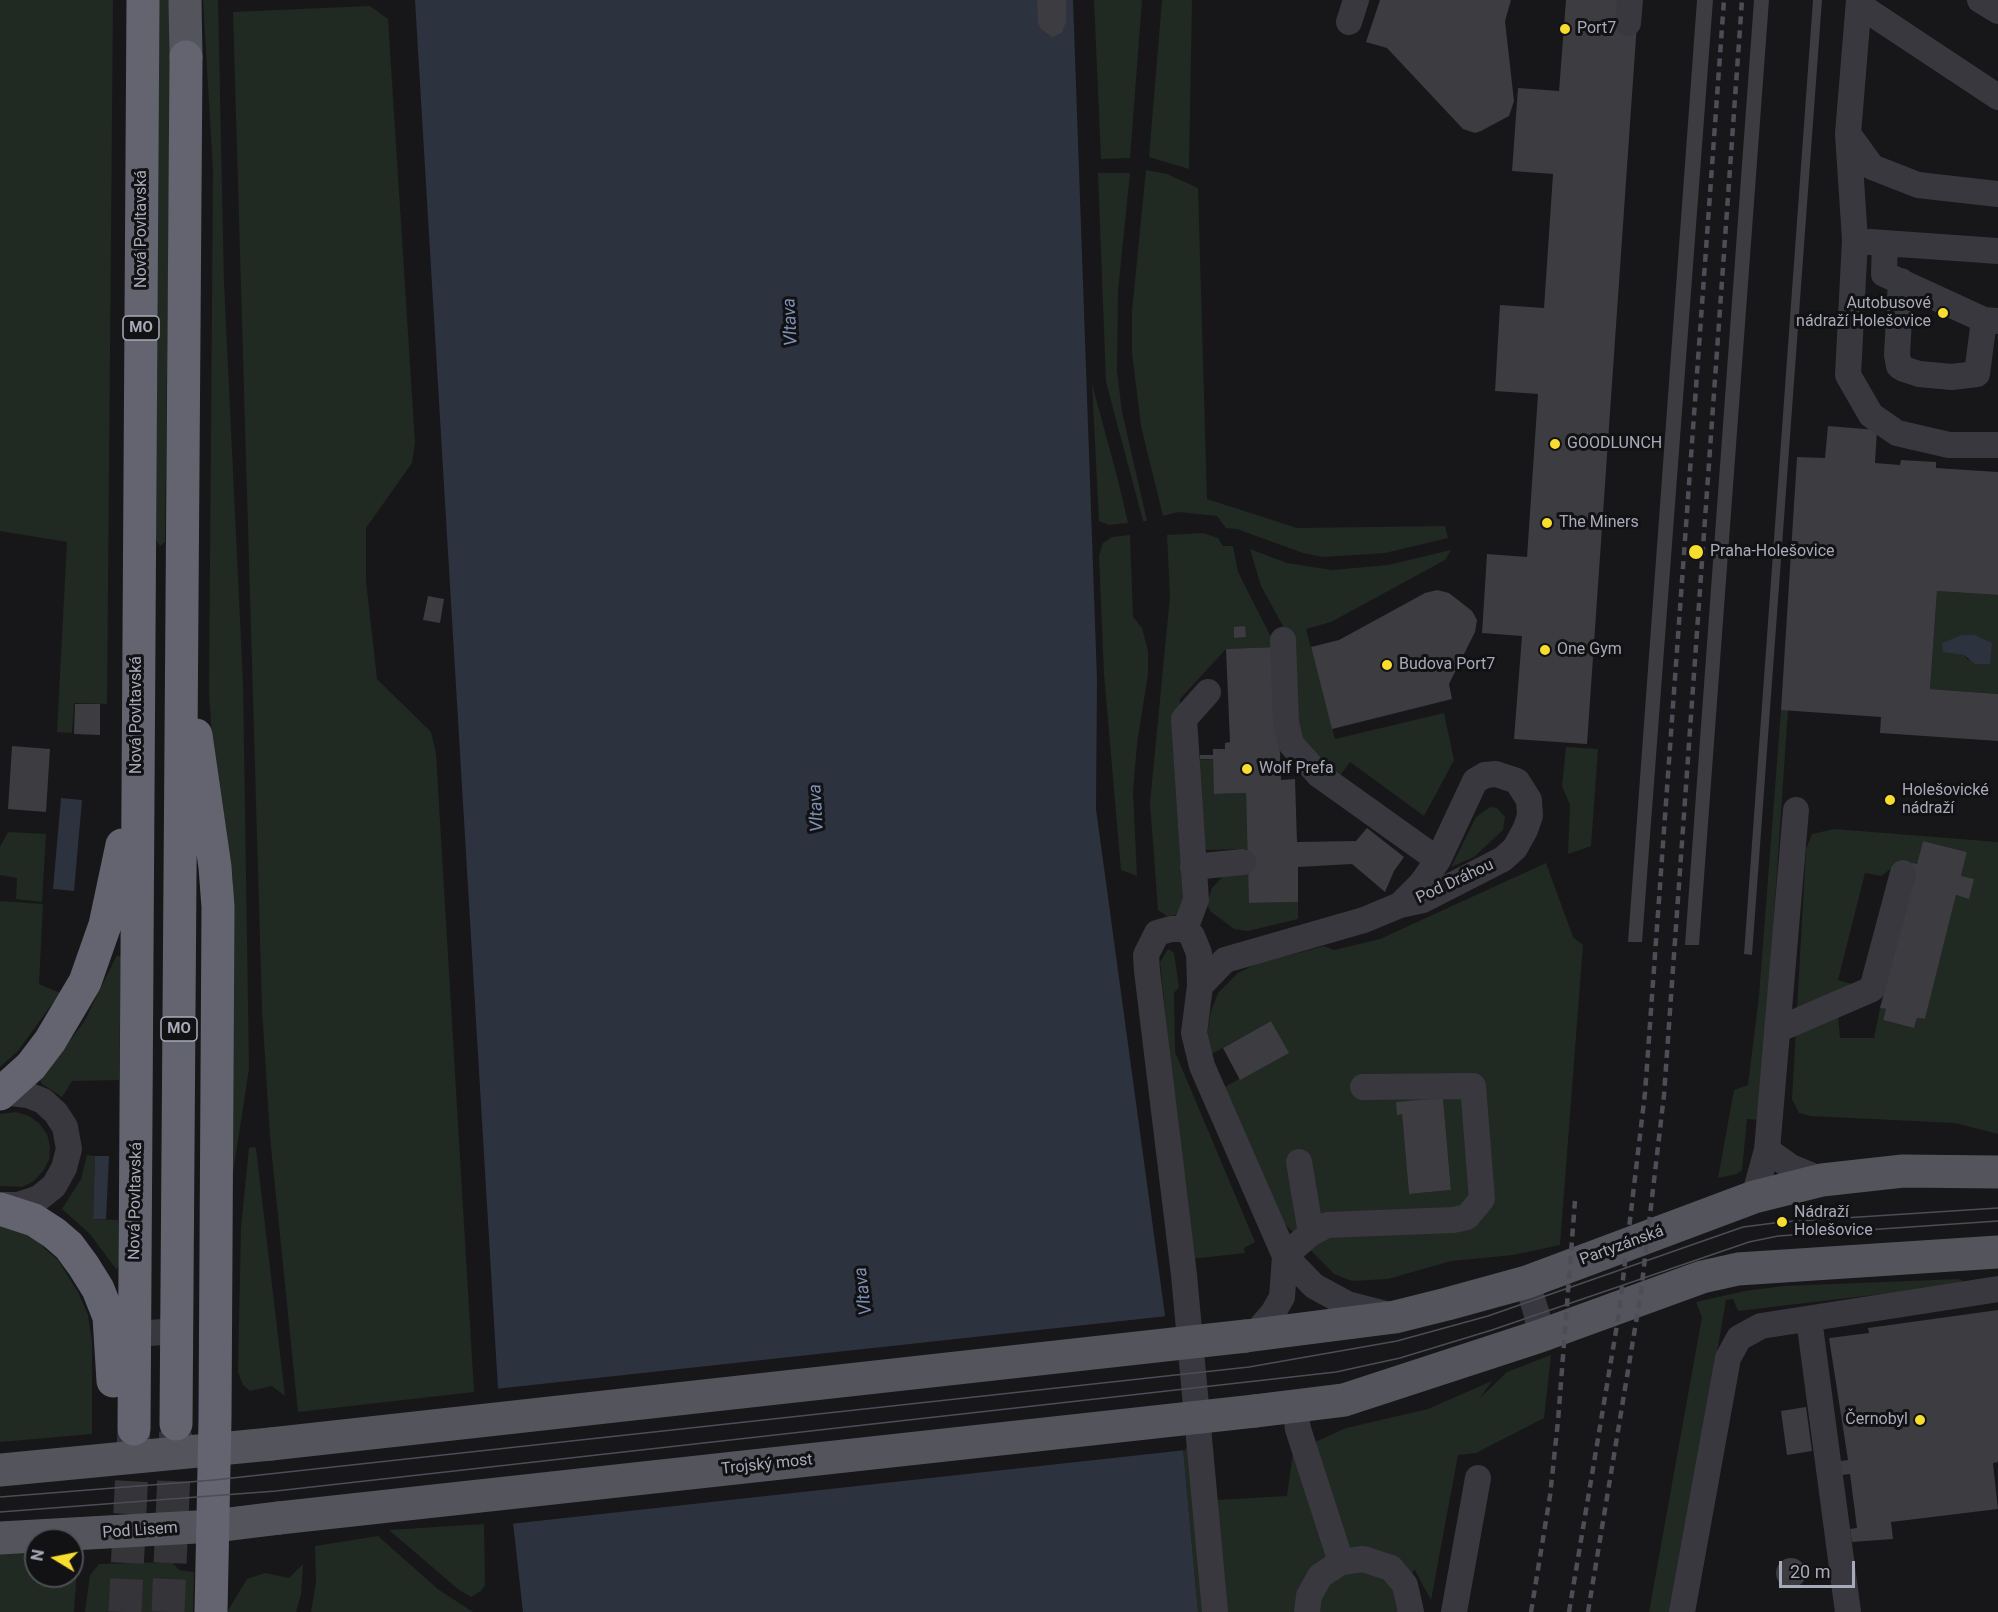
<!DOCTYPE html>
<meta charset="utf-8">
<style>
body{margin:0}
#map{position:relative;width:1998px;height:1612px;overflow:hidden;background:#171719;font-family:Roboto,sans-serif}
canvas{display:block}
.north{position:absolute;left:24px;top:1528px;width:60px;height:60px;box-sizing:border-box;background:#121214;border:2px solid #4e4f56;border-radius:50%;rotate:280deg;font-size:16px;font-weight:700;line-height:24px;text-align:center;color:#a8aab9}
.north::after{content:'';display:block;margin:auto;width:21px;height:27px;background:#f9dd2e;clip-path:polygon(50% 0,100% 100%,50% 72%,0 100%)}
.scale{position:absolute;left:1779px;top:1561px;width:76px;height:27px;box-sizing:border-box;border:3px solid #a8aab9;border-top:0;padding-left:8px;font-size:18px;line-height:21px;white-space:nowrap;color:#a8aab9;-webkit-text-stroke:4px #121214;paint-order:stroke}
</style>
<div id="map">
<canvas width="1998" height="1612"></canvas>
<div class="north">N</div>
<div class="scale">20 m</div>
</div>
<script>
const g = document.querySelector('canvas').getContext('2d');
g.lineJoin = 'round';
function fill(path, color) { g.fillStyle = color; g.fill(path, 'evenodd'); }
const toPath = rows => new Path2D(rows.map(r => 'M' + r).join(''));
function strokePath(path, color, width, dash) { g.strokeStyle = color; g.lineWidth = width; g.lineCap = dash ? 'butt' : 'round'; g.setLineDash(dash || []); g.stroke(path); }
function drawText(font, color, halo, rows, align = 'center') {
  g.font = font + ' Roboto,sans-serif'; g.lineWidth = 6; g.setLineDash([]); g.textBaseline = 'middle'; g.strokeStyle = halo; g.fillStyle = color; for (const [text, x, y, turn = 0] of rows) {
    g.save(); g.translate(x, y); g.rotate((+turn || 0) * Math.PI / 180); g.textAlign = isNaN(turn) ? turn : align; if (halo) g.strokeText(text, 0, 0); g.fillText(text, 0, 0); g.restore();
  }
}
const green = toPath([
 [0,0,113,0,107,704,74,703,72,733,57,732,67,542,0,531],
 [157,0,169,0,170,103,165,542,160,546,156,540],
 [203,0,218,0,224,283,243,682,249,1069,228,1205,233,878,214,767,209,692,213,170],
 [1094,0,1142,0,1130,158,1101,159],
 [1162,0,1192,0,1189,169,1149,157],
 [370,6,388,19,415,443,412,463,366,528,366,581,377,679,431,732,436,754,474,1392,298,1412,270,1137,262,1008,233,12],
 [1146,170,1167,174,1198,188,1207,499,1297,528,1445,526,1448,538,1385,553,1323,557,1303,553,1237,529,1226,528,1217,516,1178,512,1163,516,1141,426,1132,353,1132,311],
 [1098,173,1130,173,1118,291,1117,371,1122,412,1147,521,1143,521,1106,382],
 [1092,384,1118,480,1128,523,1109,525,1099,521],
 [1203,533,1218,538,1223,546,1233,546,1238,572,1276,647,1226,649,1180,699,1184,908,1178,915,1167,916,1158,910,1150,803,1170,596,1167,535],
 [1130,535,1133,617,1142,628,1148,651,1148,674,1137,744,1133,792,1137,876,1121,870,1104,674,1099,555,1103,543,1112,537],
 [1250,549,1287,563,1332,570,1388,565,1451,550,1445,560,1331,622,1306,629,1335,739,1444,713,1454,760,1424,816,1350,762,1339,777,1316,761,1296,727,1290,639,1261,586],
 [1937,591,1998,595,1998,694,1930,689],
 [1962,635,1975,635,1992,644,1968,660,1964,655,1956,653],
 [1781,710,1788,710,1760,1120,1747,1119,1742,1170,1737,1174,1718,1178,1734,1090,1748,1085,1759,996],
 [1566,747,1598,749,1591,846,1568,854,1570,805,1562,786],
 [1213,759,1215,794,1246,793,1248,849,1207,850,1198,844,1193,760],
 [1490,807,1497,808,1505,817,1503,830,1474,857,1451,867,1476,817],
 [1834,829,1998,842,1998,1134,1955,1123,1810,1116,1799,1113,1792,1099,1806,849,1812,834],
 [1923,841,1967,852,1961,876,1968,898,1956,895,1925,1019,1917,1018,1914,1028,1883,1020,1886,1009,1880,1008,1874,1038,1840,1038,1838,1015,1855,985,1838,980,1865,873,1882,876,1890,869,1909,873,1912,864,1917,864],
 [8,832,46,834,42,902,16,899,17,878,0,875,0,847],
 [1546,863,1573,937,1583,945,1560,1245,1513,1255,1451,1261,1388,1279,1352,1281,1334,1274,1281,1220,1223,1088,1288,1052,1271,1021,1210,1055,1206,1039,1211,1011,1218,993,1238,973,1256,964,1324,946,1334,950,1380,939],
 [1443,1098,1451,1190,1409,1194,1402,1114,1397,1114],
 [1248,864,1250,903,1298,902,1298,919,1248,931,1234,929,1210,911,1207,904,1212,888,1225,874],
 [0,901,43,904,39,984,60,993,18,1051,0,1067],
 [1168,949,1174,953,1179,987,1174,993,1175,1052,1255,1242,1244,1248,1245,1253,1191,1259,1160,962],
 [117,955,121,957,119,1080,72,1081,62,1097,42,1084,40,1080,84,1022],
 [16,1112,29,1116,39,1123,47,1134,50,1147,49,1160,43,1171,34,1181,22,1187,0,1186,0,1114],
 [253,1147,256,1148,285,1396,272,1386,250,1391,243,1385,238,1372,241,1228,249,1148],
 [87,1155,95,1156,93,1219,118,1220,119,1266,116,1269,90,1234,62,1209,81,1179],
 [0,1221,41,1239,44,1248,58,1260,78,1292,88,1315,92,1342,92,1434,0,1442],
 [1960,1279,1967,1284,1738,1311,1733,1299,1726,1300,1672,1612,1649,1612,1702,1317,1696,1302,1745,1291,1783,1286],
 [1551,1355,1544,1418,1476,1453,1458,1455,1431,1600,1414,1569,1402,1612,1198,1612,1183,1448,1193,1449,1200,1501,1287,1496,1293,1452,1346,1428,1428,1409,1492,1381,1480,1398,1507,1372],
 [484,1524,485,1585,481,1591,471,1597,459,1590,389,1530],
 [378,1536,439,1590,473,1612,311,1612,316,1582,315,1546],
 [72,1552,78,1552,74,1612,0,1612,0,1554,36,1553,36,1576,72,1576],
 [172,1562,179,1570,194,1572,193,1612,85,1612,90,1575,99,1564],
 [303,1564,301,1595,296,1612,227,1612,247,1579,265,1573,289,1578]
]);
const water = toPath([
 [415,0,1073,0,1097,680,1096,809,1183,1448,1198,1612,523,1612,498,1389],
 [1962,635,1975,635,1992,643,1990,664,1975,664,1964,655,1943,652,1942,643],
 [61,798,82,800,74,891,53,889],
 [95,1156,109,1156,106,1219,93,1219]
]);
const pier = toPath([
 [1168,1316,1186,1450,510,1524,495,1389]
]);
const building = toPath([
 [1037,0,1066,0,1066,22,1062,33,1052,37,1041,29,1038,23],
 [1380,0,1511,0,1505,21,1514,101,1509,116,1481,131,1475,133,1463,129,1387,48,1366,42],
 [1566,0,1622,0,1637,23,1587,744,1514,739,1522,636,1482,633,1487,554,1527,557,1538,394,1495,391,1500,305,1544,308,1553,174,1512,171,1518,88,1559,91],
 [1697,0,1713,0,1642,942,1628,942],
 [1754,0,1769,0,1699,945,1685,945],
 [1813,0,1822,0,1752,955,1744,954],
 [1828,426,1877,430,1875,463,1900,465,1901,460,1936,462,1936,468,1998,472,1998,595,1937,591,1930,689,1998,694,1998,741,1880,733,1881,717,1781,710,1797,457,1825,458],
 [1437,590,1449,593,1472,611,1477,620,1475,632,1449,684,1452,699,1332,729,1311,647,1339,640,1425,593],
 [428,596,444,599,440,623,423,620],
 [1245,626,1246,637,1234,638,1234,627],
 [1276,647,1281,780,1295,779,1297,842,1356,841,1367,828,1404,857,1394,871,1385,892,1352,864,1298,867,1298,902,1249,903,1246,793,1214,794,1213,759,1200,759,1200,755,1213,755,1213,749,1225,749,1225,743,1230,742,1226,649],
 [75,704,100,704,100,735,74,734],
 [12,746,50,749,46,812,8,809],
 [1923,841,1967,852,1961,876,1974,879,1969,899,1956,895,1925,1019,1917,1018,1914,1028,1883,1020,1886,1009,1880,1008,1912,884,1907,883,1912,863,1917,864],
 [1271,1021,1289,1053,1240,1080,1223,1048],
 [1443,1098,1451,1190,1409,1194,1402,1114,1397,1115,1396,1102],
 [1998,1310,1998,1462,1993,1463,1998,1509,1891,1522,1893,1539,1852,1542,1850,1529,1857,1528,1850,1474,1842,1475,1840,1461,1848,1460,1829,1338,1869,1333,1868,1328],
 [1806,1407,1812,1451,1787,1455,1781,1411],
 '1776 1573a15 15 0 1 1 30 0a15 15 0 1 1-30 0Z'
]);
const highwayTunnel = toPath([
 [125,1612,134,1429],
 [168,1612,176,1425]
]);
const minor = toPath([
 [1859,0,1848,134,1872,167,1918,185,1998,194],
 [1980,0,1998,11],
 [1859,5,1998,97],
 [1349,22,1356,0],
 [1628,23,1630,0],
 [1848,134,1855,240,1848,375,1871,415,1897,433,1949,445,1998,445],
 [1870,242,1998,251],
 [1885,243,1884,274,1984,320,1998,321],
 [1901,281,1897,355,1899,366,1904,369,1919,374,1952,377,1977,374,1984,320],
 [1283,640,1286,722,1291,744,1319,775,1438,860],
 [1193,867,1243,862],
 [1185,929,1196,900,1184,719,1208,692],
 [1200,986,1225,960,1364,920,1400,905,1423,900,1503,859,1515,848,1525,830,1530,816,1529,800,1517,781,1496,774,1485,775,1475,781,1438,860,1421,884,1400,905],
 [1777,1030,1872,989,1903,873],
 [1767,1150,1791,1167,1822,1180],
 [1299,1162,1311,1233],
 [1754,1197,1767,1150,1796,810],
 [0,1205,18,1205,39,1198,54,1186,64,1168,69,1149,65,1127,56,1113,43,1101,28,1095,2,1092],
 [1285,1256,1311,1233,1327,1225,1453,1220,1467,1217,1482,1199,1473,1086,1363,1087],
 [1527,1282,1537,1315,1540,1336],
 [1809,1319,1848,1612],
 [135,1334,177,1331],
 [1253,1336,1273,1313,1282,1297,1285,1256],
 [1295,1407,1298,1429,1341,1562],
 [1215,1612,1184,1275,1147,971,1146,955,1157,933,1171,929,1185,929,1192,936,1199,953,1200,986,1194,1033,1202,1066,1285,1256,1314,1286,1347,1304,1386,1314],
 [1307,1612,1309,1596,1320,1576,1341,1562,1363,1559,1391,1568,1405,1585,1411,1612],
 [1454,1612,1478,1478],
 [1682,1612,1728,1358,1739,1338,1761,1326,1998,1289]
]);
const major = toPath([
 [185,0,186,57],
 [1246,1336,1395,1317,1447,1304,1527,1282,1754,1197,1822,1180,1903,1171,1998,1172],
 [1255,1411,1344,1400,1540,1336,1702,1277,1738,1269,1998,1252],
 [0,1470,271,1444],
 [0,1538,214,1526,279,1518]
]);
const highway = toPath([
 [196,735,215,867,218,907,215,1419,211,1612],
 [0,1094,31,1066,50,1041,85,982,105,925,122,845],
 [0,1209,34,1220,54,1233,69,1246,83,1265,98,1289,109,1317,113,1381],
 [176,1424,186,57],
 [134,1429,143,0]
]);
const tram = toPath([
 [0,1497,214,1480,1249,1367,1397,1341,1488,1316,1743,1227,1782,1222,1998,1208],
 [0,1512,276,1491,1336,1372,1400,1358,1492,1330,1749,1242,1778,1236,1998,1221]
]);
const rail = toPath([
 [1531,1612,1550,1496,1558,1421,1575,1201],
 [1569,1612,1619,1313,1645,1093,1724,0],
 [1588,1612,1641,1292,1664,1095,1742,0]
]);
const majorBridge = toPath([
 [271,1444,1246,1336],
 [279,1518,1255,1411]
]);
const markers = [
 [1565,29,6,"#f9dd2e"],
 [1943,313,6,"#f9dd2e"],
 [1555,444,6,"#f9dd2e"],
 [1547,523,6,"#f9dd2e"],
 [1696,552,8,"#f9dd2e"],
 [1545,650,6,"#f9dd2e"],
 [1387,665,6,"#f9dd2e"],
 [1247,769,6,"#f9dd2e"],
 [1890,800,6,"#f9dd2e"],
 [1782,1222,6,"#f9dd2e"],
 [1920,1420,6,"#f9dd2e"]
];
const shields = [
 [141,328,36],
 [179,1029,36]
];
const shieldNames = [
 ["MO",141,328],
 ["MO",179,1029]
];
const poiNames = [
 ["Port7",1577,29],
 ["Autobusové",1931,304,"right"],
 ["nádraží Holešovice",1931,322,"right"],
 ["GOODLUNCH",1567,444],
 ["The Miners",1559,523],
 ["Praha-Holešovice",1710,552],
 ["One Gym",1557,650],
 ["Budova Port7",1399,665],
 ["Wolf Prefa",1259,769],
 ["Holešovické",1902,791],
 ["nádraží",1902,809],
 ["Nádraží",1794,1213],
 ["Holešovice",1794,1231],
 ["Černobyl",1908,1420,"right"]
];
const streetNames = [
 ["Nová Povltavská",142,229,-90],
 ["Nová Povltavská",137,715,-90],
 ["Pod Dráhou",1455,882,-25],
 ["Nová Povltavská",136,1201,-89],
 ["Partyzánská",1622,1246,-20],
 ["Trojský most",767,1465,-6],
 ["Pod Lisem",140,1531,-4]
];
const waterNames = [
 ["Vltava",791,322,-93],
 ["Vltava",817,808,-93],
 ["Vltava",864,1291,-97]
];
fill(green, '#212923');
fill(water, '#2c323e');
fill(pier, '#171719');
fill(building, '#3c3c41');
strokePath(highwayTunnel, '#343439', 33, [33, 16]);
strokePath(minor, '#38383e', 26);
strokePath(major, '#54545d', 33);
strokePath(highway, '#63646f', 33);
strokePath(tram, '#4d4d55', 1.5);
strokePath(rail, '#4d4d55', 4.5, [8, 6]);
strokePath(majorBridge, '#54545d', 33);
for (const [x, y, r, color] of markers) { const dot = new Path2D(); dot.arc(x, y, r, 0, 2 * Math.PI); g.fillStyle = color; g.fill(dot); strokePath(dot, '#121214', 2); }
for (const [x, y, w] of shields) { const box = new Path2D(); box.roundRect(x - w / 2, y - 12, w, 24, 4.5); g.fillStyle = '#121214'; g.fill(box); strokePath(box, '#a8aab9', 1.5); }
drawText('bold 15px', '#a8aab9', null, shieldNames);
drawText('16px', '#a8aab9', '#121214', poiNames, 'left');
drawText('16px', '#a8aab9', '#121214', streetNames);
drawText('italic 18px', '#7e91b6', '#121214', waterNames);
</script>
